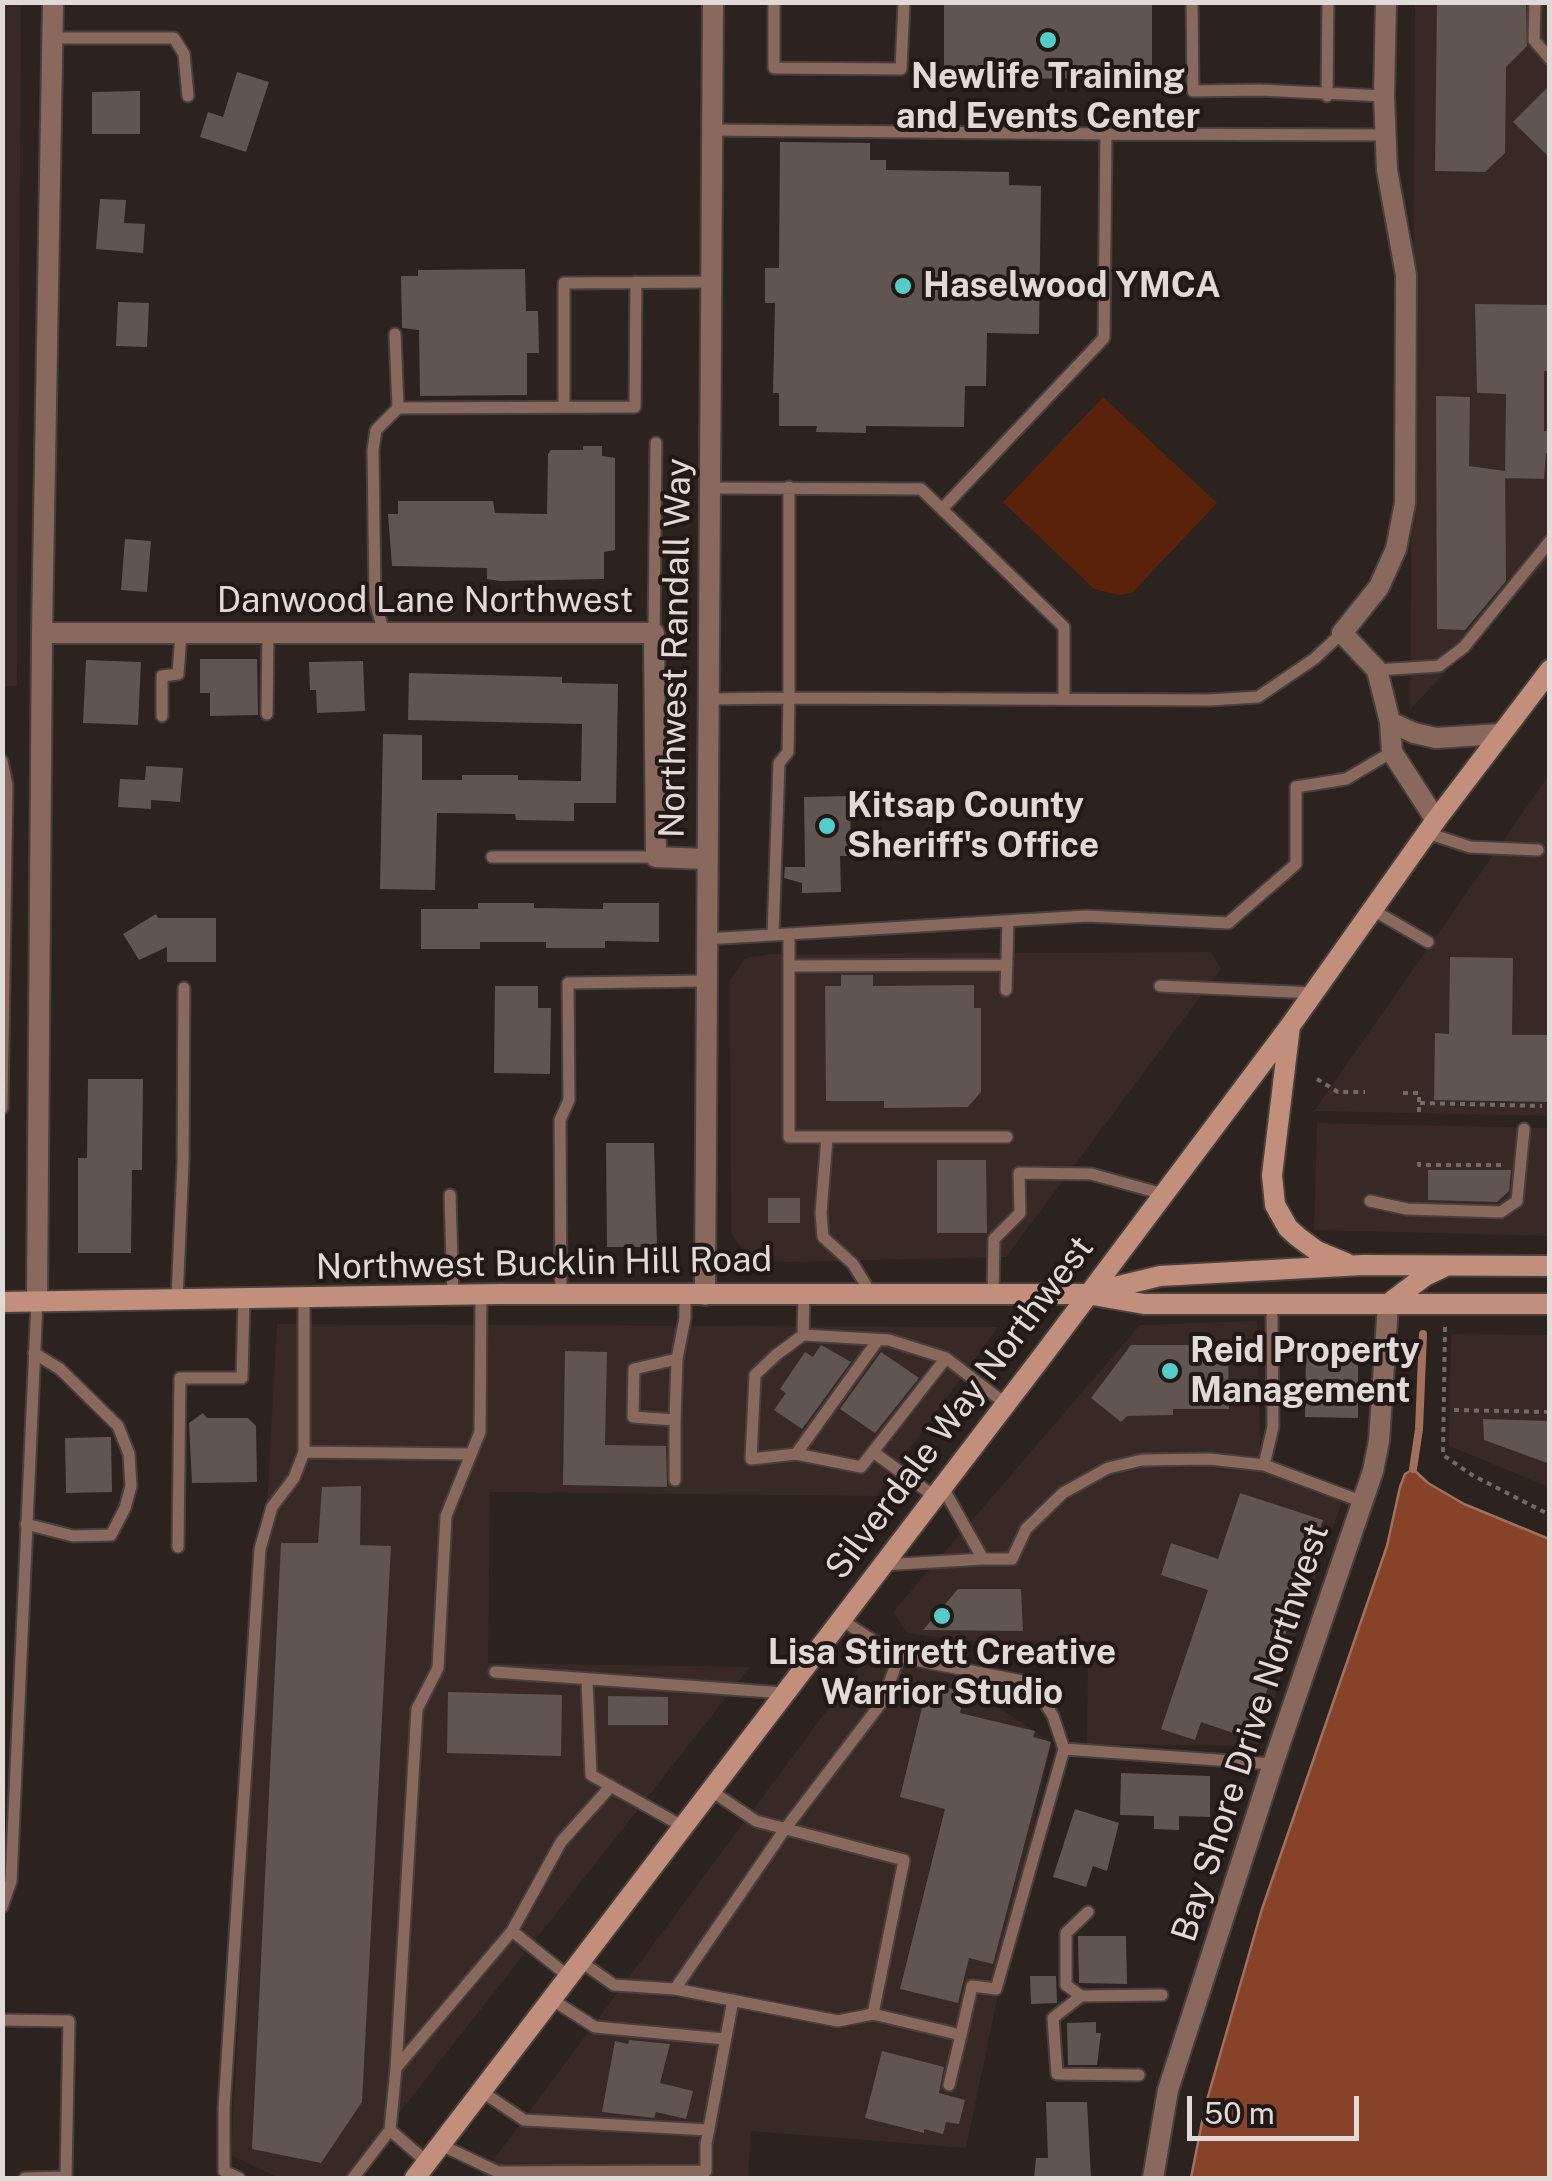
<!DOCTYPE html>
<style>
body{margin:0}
#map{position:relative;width:1552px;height:2181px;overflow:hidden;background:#2c221e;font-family:"Public Sans",sans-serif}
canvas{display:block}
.frame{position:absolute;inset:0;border:5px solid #e1dad7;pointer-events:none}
.scale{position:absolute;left:1187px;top:2096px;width:172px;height:45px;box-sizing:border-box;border:5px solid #e1dad7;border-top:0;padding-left:12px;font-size:30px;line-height:35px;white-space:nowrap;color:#e1dad7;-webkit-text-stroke:8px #221815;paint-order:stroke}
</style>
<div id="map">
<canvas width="1552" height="2181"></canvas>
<div class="frame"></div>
<div class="scale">50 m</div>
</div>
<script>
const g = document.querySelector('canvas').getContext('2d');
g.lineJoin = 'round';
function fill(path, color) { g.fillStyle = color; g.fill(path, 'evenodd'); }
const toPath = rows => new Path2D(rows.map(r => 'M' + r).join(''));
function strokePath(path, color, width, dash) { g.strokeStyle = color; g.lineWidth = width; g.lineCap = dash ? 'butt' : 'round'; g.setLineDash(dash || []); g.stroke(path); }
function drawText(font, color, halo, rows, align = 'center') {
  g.font = font + ' "Public Sans",sans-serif'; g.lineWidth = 8; g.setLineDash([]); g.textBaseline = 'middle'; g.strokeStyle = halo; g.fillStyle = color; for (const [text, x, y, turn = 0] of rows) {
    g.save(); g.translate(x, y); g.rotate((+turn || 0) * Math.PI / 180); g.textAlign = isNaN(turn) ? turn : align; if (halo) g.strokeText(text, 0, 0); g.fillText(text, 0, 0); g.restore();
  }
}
const built = toPath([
 [21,2,17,686,3,686,2,3],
 [1415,3,1549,3,1549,560,1410,710],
 [1549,775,1549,1116,1314,1111],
 [1211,952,1221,969,1006,1257,789,1262,751,1260,731,1234,730,981,745,958,769,954],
 [1317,1123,1549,1128,1549,1236,1314,1230],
 [1257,1321,1261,1469,1343,1499,1257,1746,1087,1744,1088,1657,907,1633,893,1612,1140,1325],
 [277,1324,998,1327,876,1496,490,1492,488,1663,750,1667,348,2178,279,2178,231,2155],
 [1451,1334,1549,1335,1549,1487,1449,1446],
 [885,1632,1051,1742,966,2148,751,2131,748,2178,480,2178]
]);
const green = toPath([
 [1103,397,1217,503,1132,593,1119,595,1094,589,1003,502]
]);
const water = toPath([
 [1413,1469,1428,1483,1464,1504,1549,1539,1549,2178,1191,2178,1205,2107,1262,1909,1387,1546,1400,1487,1405,1474,1413,1469]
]);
const stream = toPath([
 [1413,1469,1419,1429,1423,1334]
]);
const building = toPath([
 [944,2,1152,2,1152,78,944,79],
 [1437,2,1526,2,1527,46,1506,67,1505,153,1485,172,1435,171],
 [237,72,269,82,246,152,200,137,208,112,223,117],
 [1550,85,1550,158,1513,122],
 [140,91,140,134,92,134,92,92],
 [780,142,870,143,870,160,886,160,886,170,1009,172,1009,185,1041,186,1039,334,987,333,986,386,965,386,964,427,866,426,866,433,816,432,817,426,779,426,779,393,773,393,775,303,765,303,765,268,779,268],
 [100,199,126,200,124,223,145,224,143,253,96,249],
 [525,269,526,311,538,311,539,353,527,353,527,395,420,396,419,330,402,328,401,276,418,276,418,270],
 [118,302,149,303,147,347,116,346],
 [1475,304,1550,305,1550,371,1544,371,1544,431,1550,431,1550,453,1546,453,1544,479,1505,478,1506,394,1477,393],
 [1436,396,1470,397,1469,466,1505,471,1506,581,1465,630,1437,629],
 [583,446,602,446,602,456,615,458,615,550,604,552,604,579,500,581,487,579,487,568,392,566,388,514,398,514,398,501,493,501,495,513,547,514,548,454,551,450,583,450],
 [125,539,151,541,147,592,121,590],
 [200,659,257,659,258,715,210,716,210,693,200,693],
 [86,660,141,662,138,725,83,723],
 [363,661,365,711,317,713,316,690,310,690,309,662],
 [409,673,562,677,562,683,618,684,616,803,574,803,574,821,516,820,515,814,437,813,435,890,380,889,383,734,422,735,422,780,462,780,462,775,518,775,518,780,581,781,582,724,408,720],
 [146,766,183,768,180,802,151,800,151,809,118,807,120,779,145,780],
 [850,796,851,856,840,856,841,892,802,893,802,883,784,878,785,867,805,867,804,797],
 [478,903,534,903,534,908,603,909,603,903,659,903,659,942,605,941,605,948,546,948,546,942,480,942,480,949,421,949,421,909,478,909],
 [156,914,158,918,216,918,216,962,167,962,167,947,139,960,123,934],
 [1450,957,1513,958,1512,1035,1550,1035,1550,1102,1434,1100,1435,1033,1449,1034],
 [841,975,873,975,873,986,974,985,974,1008,981,1008,981,1092,968,1107,884,1108,884,1101,826,1101,825,986,841,986],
 [495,986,538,986,538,1008,551,1008,550,1074,494,1073],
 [88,1079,143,1079,142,1170,132,1170,131,1253,78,1253,78,1158,87,1158],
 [606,1143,654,1143,657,1247,607,1247],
 [937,1160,986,1160,987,1233,937,1233],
 [1428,1170,1511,1170,1509,1191,1497,1202,1428,1200],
 [768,1198,800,1198,800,1223,768,1223],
 [1306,1341,1358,1342,1358,1418,1305,1417],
 [821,1345,851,1362,802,1429,774,1410,786,1393,780,1389,805,1352,813,1357],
 [1131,1345,1228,1345,1229,1409,1173,1409,1173,1415,1127,1416,1121,1422,1091,1398],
 [565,1351,607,1352,605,1445,666,1446,667,1487,563,1485],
 [881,1352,919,1378,875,1433,840,1409],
 [203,1413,207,1418,248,1418,256,1426,257,1482,192,1483,189,1423],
 [1483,1419,1550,1421,1550,1464,1484,1440],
 [111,1437,112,1492,66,1493,65,1438],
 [361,1486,360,1545,391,1546,362,2102,321,2163,252,2149,281,1543,318,1543,322,1487],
 [1240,1493,1323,1520,1251,1739,1201,1722,1195,1740,1161,1729,1208,1590,1161,1575,1171,1543,1218,1559],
 [958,1589,1021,1589,1023,1631,923,1630],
 [928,1683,965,1692,960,1713,1035,1731,1033,1737,1051,1742,993,1964,969,1958,958,2003,900,1989,945,1809,900,1797],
 [448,1692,562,1695,561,1756,447,1753],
 [608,1696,668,1697,668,1725,608,1725],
 [1121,1773,1210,1776,1210,1817,1179,1816,1179,1830,1154,1829,1154,1816,1120,1815],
 [1075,1809,1119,1823,1107,1871,1093,1866,1086,1887,1053,1877],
 [1078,1936,1126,1936,1127,1984,1079,1983],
 [1030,1976,1056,1976,1057,2003,1031,2004],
 [1096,2022,1096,2033,1101,2033,1097,2065,1068,2065,1067,2023],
 [629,2040,670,2044,660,2083,693,2091,686,2119,656,2112,654,2118,602,2112,615,2041,628,2044],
 [882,2051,944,2067,939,2093,965,2100,959,2124,946,2122,943,2134,924,2129,924,2133,865,2118],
 [1046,2102,1087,2102,1091,2178,1034,2178,1036,2158,1048,2158]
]);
const path = toPath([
 [1317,1079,1338,1092,1365,1092],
 [1403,1093,1419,1093,1419,1112],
 [1420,1103,1542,1106],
 [1419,1162,1419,1165,1501,1165],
 [1445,1327,1443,1455,1472,1475,1550,1515],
 [1454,1410,1550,1412]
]);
const service = toPath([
 [774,2,774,68,901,69,904,2],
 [1192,2,1193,91,1260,90,1384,96],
 [1535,2,1534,40,1550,59],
 [53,38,174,38,184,54,188,96],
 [1327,96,1328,2],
 [712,130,1106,134],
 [395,334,398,408,635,407,636,282],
 [564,407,564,283,711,282],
 [789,487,789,698,1209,700,1258,697,1314,659,1342,633],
 [710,488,921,489,1064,627,1064,699],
 [942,509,1104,338,1106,134,1386,135],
 [384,633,375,601,373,450,376,430,398,408],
 [654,633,656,443],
 [1377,670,1439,666,1464,647,1550,541],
 [708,699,789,698,788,752,779,763,773,935],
 [267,714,268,633],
 [162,716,162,676,178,674,181,634],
 [2,761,7,785,2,1108],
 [1427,833,1470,847,1538,850],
 [492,857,656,857],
 [1373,910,1428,942],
 [789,934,789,1137,1007,1137],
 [706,939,1087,916,1228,923,1296,864,1296,787,1346,779,1392,752],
 [789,966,1007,965],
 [1160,986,1314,993],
 [1006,990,1008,921],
 [827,1138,821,1213,823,1237,853,1264,872,1295],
 [450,1195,453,1297],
 [1370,1201,1407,1209,1501,1212,1517,1201,1524,1129],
 [993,1294,994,1239,1020,1213,1019,1173,1091,1174,1163,1194],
 [561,1296,560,1120,569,1100,568,983,705,981],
 [177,1299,183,1163,184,988],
 [304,1299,304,1452,471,1454],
 [803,1335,804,1294],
 [946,1358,861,1467,796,1454,751,1459,755,1375,776,1355,803,1335,889,1340,946,1358,1006,1404],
 [675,1420,677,1359],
 [873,1452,934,1496],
 [796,1454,878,1340],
 [1264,1465,1273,1427,1272,1316],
 [675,1480,675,1420,633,1417,634,1369,677,1359,685,1318,685,1295],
 [26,1524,73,1536,111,1535,125,1508,131,1486,129,1454,118,1426,60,1369,34,1353],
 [178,1547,180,1378,242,1378,244,1299],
 [983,1559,1012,1559,1026,1529,1063,1493,1108,1468,1142,1460,1209,1459,1264,1465,1363,1502],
 [882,1565,983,1559,942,1486],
 [840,1619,899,1657,1033,1683,1053,1716,1064,1749,1273,1764],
 [495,1672,784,1693],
 [587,1681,591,1775,682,1826],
 [710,1790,756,1821,904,1860,873,2014],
 [2,1907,11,1881,37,1301],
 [580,1961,614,1985,675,1989,838,2021,873,2014,961,2035,949,2085],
 [568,1976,512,1931,561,1842,611,1786],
 [675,1989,785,1829,882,1702,899,1657],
 [1081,1996,1066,1985,1066,1933,1088,1912],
 [551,1999,595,2027,725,2039],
 [2,2020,69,2021,66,2177,25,2178],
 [961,2035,972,1986,996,1989,1064,1749],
 [396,2068,417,1709,438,1668,446,1516,480,1432,481,1296],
 [1139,2075,1057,2074,1053,2018,1081,1996,1162,1995],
 [481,2091,524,2120,709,2130],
 [390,2130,428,2163],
 [441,2145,498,2172,706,2171,706,2144,733,2000],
 [239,2178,224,2171,224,2108,260,1549,272,1507,294,1478,304,1452],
 [353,2178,390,2130,396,2068,512,1931]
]);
const minor = toPath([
 [1386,2,1384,96,1387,170,1406,275,1405,503,1396,549,1379,587,1342,633,1377,670,1390,722,1392,752,1436,820],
 [42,633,654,633,656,857,706,859],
 [1390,722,1414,733,1436,738,1500,734],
 [37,1301,42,633,53,2]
]);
const tertiary = toPath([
 [705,1295,713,2],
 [1153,2178,1168,2090,1273,1764,1373,1471,1379,1441,1388,1304]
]);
const secondary = toPath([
 [1290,1026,1272,1175,1275,1205,1288,1228,1298,1237,1317,1251,1346,1263],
 [1094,1292,1160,1276,1363,1265,1550,1266],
 [2,1302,500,1294,1087,1294,1144,1304,1550,1304],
 [1388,1304,1425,1276,1442,1268],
 [415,2178,1044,1354,1290,1026,1436,820,1550,670]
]);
const markers = [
 [1048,40,10,"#54cdc8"],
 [903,286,10,"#54cdc8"],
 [827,826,10,"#54cdc8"],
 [1170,1371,10,"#54cdc8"],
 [942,1616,10,"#54cdc8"]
];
const poiNames = [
 ["Newlife Training",1048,77,"center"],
 ["and Events Center",1048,117,"center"],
 ["Haselwood YMCA",923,286],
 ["Kitsap County",847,806],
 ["Sheriff's Office",847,846],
 ["Reid Property",1190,1351],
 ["Management",1190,1391],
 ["Lisa Stirrett Creative",942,1653,"center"],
 ["Warrior Studio",942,1693,"center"]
];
const streetNames = [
 ["Danwood Lane Northwest",425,601],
 ["Northwest Randall Way",676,648,-89],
 ["Northwest Bucklin Hill Road",544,1264,-1],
 ["Silverdale Way Northwest",960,1408,-53],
 ["Bay Shore Drive Northwest",1251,1733,-72]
];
fill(built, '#392924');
fill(green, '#5a220b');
fill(water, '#86432a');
strokePath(water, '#a1705e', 2.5);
strokePath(stream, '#a1705e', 8);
fill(building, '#615551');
strokePath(service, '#493f3c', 15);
strokePath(minor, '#493f3c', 24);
strokePath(tertiary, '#493f3c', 24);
strokePath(secondary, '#493f3c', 24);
strokePath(path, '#736a66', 4, [5, 5]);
strokePath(service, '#89695d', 11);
strokePath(minor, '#89695d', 20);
strokePath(tertiary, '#89695d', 20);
strokePath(secondary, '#c28f7d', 20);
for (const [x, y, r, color] of markers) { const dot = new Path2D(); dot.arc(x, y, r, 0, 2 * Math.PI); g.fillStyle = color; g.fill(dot); strokePath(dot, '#221815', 4); }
drawText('bold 35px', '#e1dad7', '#221815', poiNames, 'left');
drawText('35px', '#e1dad7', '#221815', streetNames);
</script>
